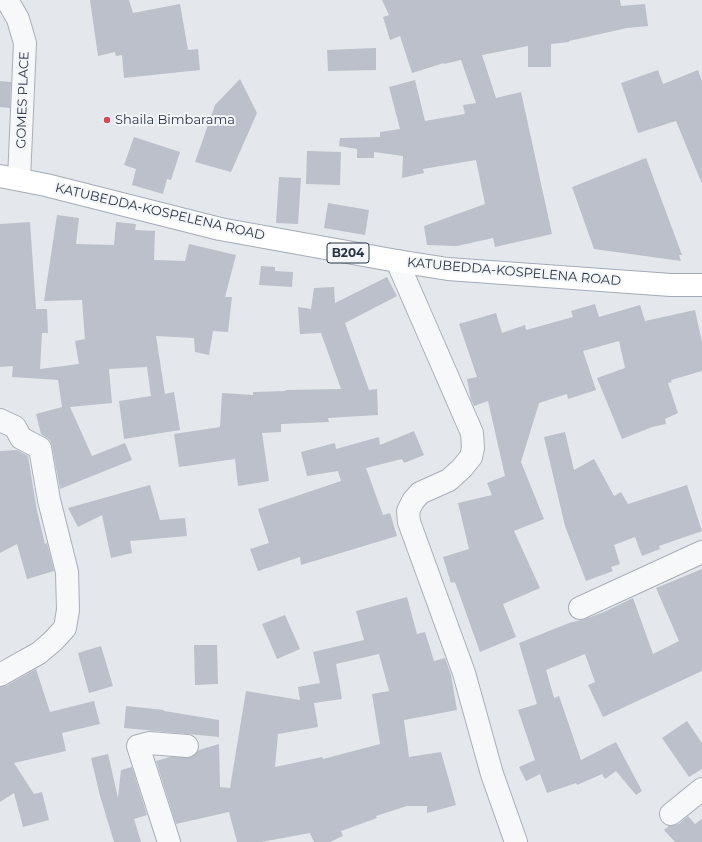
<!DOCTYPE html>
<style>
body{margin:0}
canvas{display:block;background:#e4e7ec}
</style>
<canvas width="702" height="842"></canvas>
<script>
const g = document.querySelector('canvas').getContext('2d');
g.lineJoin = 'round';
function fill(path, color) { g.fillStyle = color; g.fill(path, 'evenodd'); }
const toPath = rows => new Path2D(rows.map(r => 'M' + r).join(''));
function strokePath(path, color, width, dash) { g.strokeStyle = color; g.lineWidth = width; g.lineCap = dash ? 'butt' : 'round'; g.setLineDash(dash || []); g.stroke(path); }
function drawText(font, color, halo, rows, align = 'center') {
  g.font = font + ' Montserrat,sans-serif'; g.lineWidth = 4; g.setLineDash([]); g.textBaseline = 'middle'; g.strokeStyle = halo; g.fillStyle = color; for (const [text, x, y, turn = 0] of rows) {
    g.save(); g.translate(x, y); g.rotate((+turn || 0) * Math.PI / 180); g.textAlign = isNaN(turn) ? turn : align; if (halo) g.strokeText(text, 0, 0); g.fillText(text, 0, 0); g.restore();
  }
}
const building = toPath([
 [90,0,129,0,133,13,180,4,188,50,198,49,200,70,124,78,122,55,116,56,115,52,98,56],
 [382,0,620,0,621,6,645,4,648,26,627,28,569,41,569,42,551,44,551,67,528,67,528,46,482,55,496,98,521,92,552,234,495,247,493,238,457,246,427,245,424,226,485,204,476,160,423,169,424,173,402,178,403,156,374,152,374,158,357,158,357,149,339,146,340,138,380,137,380,132,400,129,389,87,415,80,425,121,465,114,463,105,476,103,461,60,444,64,444,63,412,73,400,36,390,40,383,17,389,15],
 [376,48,376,70,328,71,327,50],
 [658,70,663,84,698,70,702,81,702,184,676,121,638,133,621,83],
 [240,79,257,113,231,172,195,162,215,105],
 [0,81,11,82,10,108,0,107],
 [134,137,180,152,171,180,167,179,163,194,132,185,136,169,124,165],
 [307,151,341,152,340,185,306,184],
 [646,158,682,255,679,255,681,261,594,249,572,187],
 [279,177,301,178,298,224,276,223],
 [328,203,369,210,365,235,324,228],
 [57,215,79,218,76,244,114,245,116,222,136,224,135,230,155,231,154,260,185,261,189,244,236,255,225,297,232,297,228,332,213,331,209,355,195,352,194,338,156,336,165,394,174,392,180,430,124,439,119,401,151,396,147,367,109,369,112,403,70,407,92,456,125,443,132,460,60,489,52,446,50,440,41,434,36,414,62,407,58,380,12,377,13,366,0,367,0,224,30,222,36,309,47,309,48,333,42,333,40,369,79,364,75,341,85,339,82,300,44,301],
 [261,266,275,267,275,271,293,272,292,287,259,285],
 [387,277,397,296,345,323,369,390,377,389,378,415,328,418,329,422,281,424,281,432,262,433,269,481,238,486,235,459,179,467,174,434,220,427,222,393,253,395,253,392,286,391,285,390,341,389,321,333,300,334,298,307,311,309,314,288,334,287,335,303],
 [595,304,599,317,640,305,645,321,695,310,702,342,702,371,671,380,672,382,668,383,678,413,665,419,666,424,652,427,622,439,597,378,625,368,619,341,583,351,596,390,568,399,567,394,539,403,521,462,544,519,514,531,540,588,503,604,516,637,480,652,455,582,451,583,443,557,469,549,458,503,492,495,487,483,505,476,488,401,474,406,471,400,467,379,477,377,459,324,496,313,502,333,525,325,526,330,573,317,571,311],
 [414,431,424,455,404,463,402,459,366,468,383,515,390,513,397,536,301,565,300,557,258,571,250,549,269,543,258,509,341,481,338,471,307,476,301,452,335,443,336,449,379,437,380,445],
 [565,432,574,470,594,459,614,496,621,492,628,504,687,485,702,531,659,546,660,549,642,556,635,537,614,545,620,564,611,567,613,571,586,581,565,526,544,437],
 [17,450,28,456,37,511,45,544,47,543,54,571,27,579,17,544,0,553,0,451],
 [150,485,160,520,185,518,187,536,130,541,132,553,111,558,102,515,78,527,68,508],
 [702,569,702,671,603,717,588,685,595,682,585,654,546,670,554,698,559,696,581,760,616,742,642,791,636,795,616,771,605,779,602,774,577,785,576,783,547,793,540,774,526,781,519,767,535,760,518,710,537,704,519,643,569,623,585,619,604,612,633,598,653,654,679,641,656,588],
 [407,597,417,634,425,632,434,661,445,658,451,675,457,710,404,720,409,757,441,752,456,805,427,813,427,806,407,806,376,816,377,818,341,831,343,836,330,842,314,842,310,833,261,842,237,842,229,812,176,824,156,761,170,757,192,757,199,750,219,744,220,787,230,788,246,691,300,700,298,687,320,683,313,652,364,640,356,611],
 [379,654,389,691,372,694,380,744,323,759,322,757,275,767,278,734,318,727,314,703,342,699,336,664],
 [285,615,300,649,277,659,262,624],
 [194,645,217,645,218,684,195,685],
 [101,646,113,686,89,693,78,653],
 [36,669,50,712,94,701,100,724,62,733,66,751,14,763,34,794,42,792,49,820,23,827,14,793,0,802,0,687,6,686],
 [126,706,164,710,164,711,219,720,219,737,124,728],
 [687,721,702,743,702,769,689,777,662,738],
 [108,754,118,798,121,770,132,767,147,815,134,819,141,842,114,842,100,796,91,758],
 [688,816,695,824,702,819,702,842,675,842,664,830,669,826,679,824]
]);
const minor = toPath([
 [7,0,18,19,25,43,19,179],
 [397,261,472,433,473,448,471,457,462,468,449,480,420,493,413,501,408,511,409,522,464,673,492,774,516,842],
 [0,420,15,427,21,438,40,448,49,500,67,572,68,610,65,628,53,641,39,653,0,675],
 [580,608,702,552],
 [671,814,702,789],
 [169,842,138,746,149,743,187,746]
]);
const major = toPath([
 [0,176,46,185,220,229,397,261,448,269,671,285,702,285]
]);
const markers = [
 [107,120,4,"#d1495b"]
];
const shields = [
 [348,253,42]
];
const shieldNames = [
 ["B204",348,253]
];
const streetNames = [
 ["GOMES PLACE",23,100,-88],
 ["KATUBEDDA-KOSPELENA ROAD",160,212,13],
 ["KATUBEDDA-KOSPELENA ROAD",514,272,5]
];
const poiNames = [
 ["Shaila Bimbarama",115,120]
];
fill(building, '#bbc0ca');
strokePath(minor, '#a9aeb7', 24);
strokePath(major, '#a3abb8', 24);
strokePath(minor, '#f7f8fa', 22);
strokePath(major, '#fff', 22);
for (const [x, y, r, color] of markers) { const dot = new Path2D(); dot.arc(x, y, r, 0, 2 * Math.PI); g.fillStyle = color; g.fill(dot); strokePath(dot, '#f4f6f9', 1.5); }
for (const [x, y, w] of shields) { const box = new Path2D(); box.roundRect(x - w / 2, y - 10, w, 20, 3); g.fillStyle = '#f4f6f9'; g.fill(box); strokePath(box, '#2b3445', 1); }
drawText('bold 12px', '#2b3445', null, shieldNames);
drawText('13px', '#2b3445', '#f4f6f9', streetNames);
drawText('13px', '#2b3445', '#f4f6f9', poiNames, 'left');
</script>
